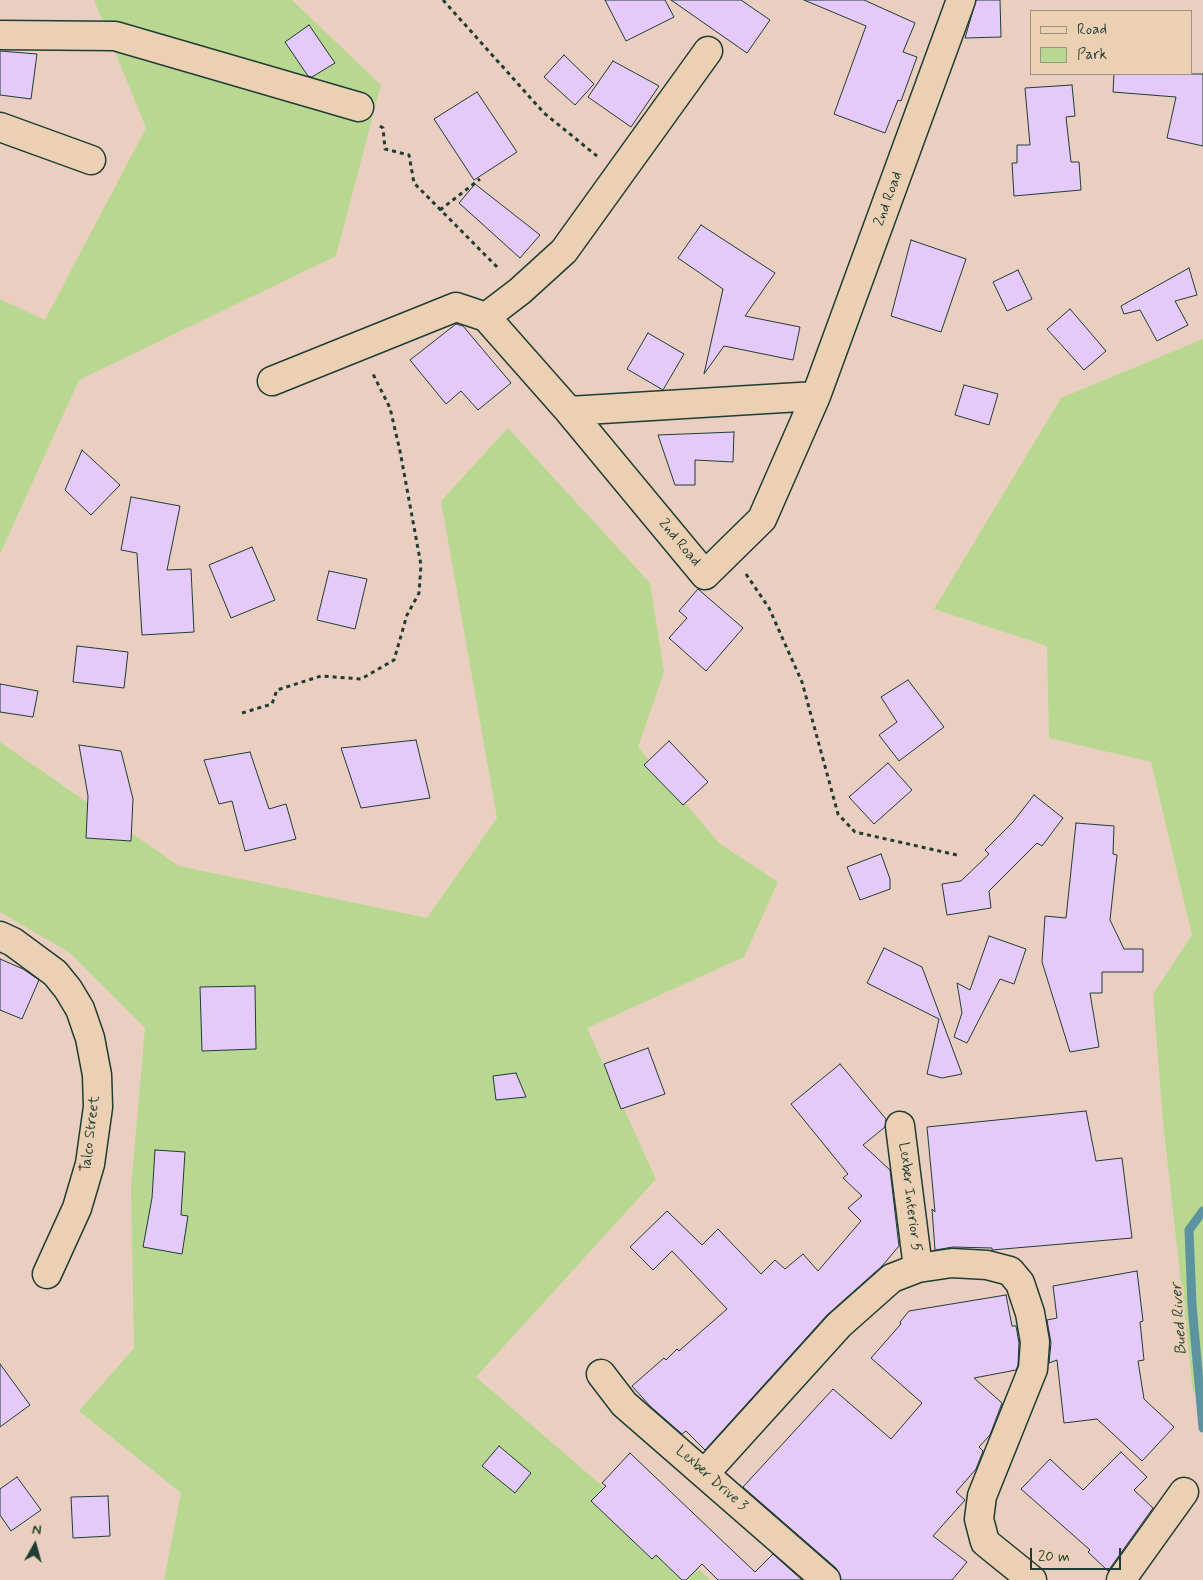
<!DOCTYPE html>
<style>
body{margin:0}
#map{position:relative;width:1203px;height:1580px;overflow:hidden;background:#eacfc1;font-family:Mynerve,sans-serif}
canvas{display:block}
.legend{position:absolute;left:1030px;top:10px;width:162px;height:65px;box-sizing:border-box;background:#ecd0b3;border:1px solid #9a9580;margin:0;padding:6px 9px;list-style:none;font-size:15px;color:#1f3d34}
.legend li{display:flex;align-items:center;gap:10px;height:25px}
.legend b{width:25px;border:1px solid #9a9580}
.north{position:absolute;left:10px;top:1520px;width:50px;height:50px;-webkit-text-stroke:4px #ecd0b3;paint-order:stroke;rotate:7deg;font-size:14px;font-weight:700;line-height:20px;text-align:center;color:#1f3d34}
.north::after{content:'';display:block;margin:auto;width:18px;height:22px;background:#1f3d34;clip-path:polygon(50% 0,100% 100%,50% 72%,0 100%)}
.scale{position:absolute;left:1030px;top:1548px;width:91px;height:22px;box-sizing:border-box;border:2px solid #1f3d34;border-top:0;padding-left:6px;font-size:15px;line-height:18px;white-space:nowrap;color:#1f3d34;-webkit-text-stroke:4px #ecd0b3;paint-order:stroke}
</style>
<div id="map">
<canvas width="1203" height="1580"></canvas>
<ul class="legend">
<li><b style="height:6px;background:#ecd0b3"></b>Road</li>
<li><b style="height:14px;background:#b8d891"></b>Park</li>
</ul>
<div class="north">N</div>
<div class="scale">20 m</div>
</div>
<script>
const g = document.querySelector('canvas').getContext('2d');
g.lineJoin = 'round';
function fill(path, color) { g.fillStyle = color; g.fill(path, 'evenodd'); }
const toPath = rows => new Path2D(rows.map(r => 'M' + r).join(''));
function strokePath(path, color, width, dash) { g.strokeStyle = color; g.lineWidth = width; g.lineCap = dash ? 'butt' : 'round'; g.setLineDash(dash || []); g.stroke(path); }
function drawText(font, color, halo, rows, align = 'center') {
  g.font = font + ' Mynerve,sans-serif'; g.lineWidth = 5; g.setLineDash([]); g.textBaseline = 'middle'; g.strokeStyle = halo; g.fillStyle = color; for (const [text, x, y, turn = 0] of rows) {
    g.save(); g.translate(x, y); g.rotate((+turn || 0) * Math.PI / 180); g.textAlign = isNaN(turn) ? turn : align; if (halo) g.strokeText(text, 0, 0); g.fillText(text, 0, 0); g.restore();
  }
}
const green = toPath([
 [94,0,292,0,381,85,336,256,79,380,0,554,0,299,45,320,146,128],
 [1203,339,1203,1393,1193,1392,1163,1122,1153,994,1192,935,1151,762,1049,738,1047,646,934,609,1061,398],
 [508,428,650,583,664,672,638,747,719,843,778,882,744,957,587,1028,656,1179,476,1377,711,1580,164,1580,181,1493,79,1411,134,1348,131,1187,145,1028,70,953,0,912,0,742,179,866,427,918,497,818,441,501]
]);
const stream = toPath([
 [1203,1211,1189,1230,1192,1305,1203,1428]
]);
const building = toPath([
 [605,0,665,0,674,17,626,41,605,0],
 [671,0,741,0,770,20,747,53,671,0],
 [804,0,864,0,915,23,903,52,917,57,901,101,898,100,885,133,834,114,866,26,804,0],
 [976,0,1000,0,1001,37,965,38,976,0],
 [309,25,335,63,312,77,308,76,285,42,309,25],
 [0,51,37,54,31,99,0,95,0,51],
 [564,55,594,84,575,105,544,77,564,55],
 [613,61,659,86,631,127,588,97,613,61],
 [1114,74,1203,74,1203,146,1167,138,1176,97,1113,92,1114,74],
 [1072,85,1075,116,1066,117,1071,162,1079,162,1081,190,1014,196,1012,163,1017,163,1017,145,1030,145,1025,88,1072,85],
 [477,92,517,152,474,180,434,119,477,92],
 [475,184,540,235,520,258,459,203,475,184],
 [701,225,775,273,745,316,800,327,793,360,724,346,704,374,723,289,678,258,701,225],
 [911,240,966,259,941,332,891,316,911,240],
 [1189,268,1197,295,1175,301,1188,325,1157,341,1140,310,1124,314,1121,306,1189,268],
 [1018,270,1032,299,1007,311,993,282,1018,270],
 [1070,309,1106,351,1084,370,1047,329,1070,309],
 [456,324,463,326,511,383,478,410,461,391,446,404,410,360,456,324],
 [648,333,684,354,663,390,627,369,648,333],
 [964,385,998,394,989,425,955,415,964,385],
 [734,432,733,462,695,460,695,485,675,485,658,435,734,432],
 [82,450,120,485,91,515,65,490,82,450],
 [131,497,180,506,167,570,191,569,194,632,142,635,137,553,121,550,131,497],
 [252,547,275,600,231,618,209,565,252,547],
 [329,571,367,579,355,629,317,620,329,571],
 [698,589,743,628,706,671,669,638,687,618,679,611,698,589],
 [77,646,128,652,124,688,73,682,77,646],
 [908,680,944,727,899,761,879,735,897,722,881,697,908,680],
 [0,684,38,691,33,717,0,712,0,684],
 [416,740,430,798,361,808,341,748,416,740],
 [669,741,708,782,683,805,644,765,669,741],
 [79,745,121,751,133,799,131,841,86,838,88,796,79,745],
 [250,752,269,809,286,804,296,839,245,851,232,801,219,804,204,760,250,752],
 [888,763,912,790,874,824,849,797,888,763],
 [1034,795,1063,818,1042,846,1037,843,989,891,991,908,947,915,942,884,961,881,989,854,985,850,1013,822,1034,795],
 [1076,823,1114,826,1113,854,1117,855,1110,920,1124,949,1143,949,1143,972,1102,972,1102,993,1090,993,1099,1047,1070,1052,1042,962,1045,916,1066,918,1076,823],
 [881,854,890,879,890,889,860,900,847,867,881,854],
 [989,936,1026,949,1014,984,1000,979,967,1043,954,1037,962,1013,957,983,970,990,989,936],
 [884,948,922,967,962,1074,942,1078,927,1074,939,1019,867,983,884,948],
 [0,959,23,969,39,980,22,1019,0,1010,0,959],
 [255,986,256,1049,202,1051,200,987,255,986],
 [648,1048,665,1094,621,1109,604,1064,648,1048],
 [840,1064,886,1119,885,1127,863,1145,890,1170,899,1246,882,1266,827,1315,705,1450,686,1431,682,1434,650,1406,632,1386,664,1358,666,1360,677,1349,679,1351,727,1309,672,1251,653,1270,630,1247,667,1211,702,1245,718,1229,761,1274,775,1260,785,1269,803,1254,818,1271,861,1221,848,1208,862,1196,843,1178,848,1174,791,1104,840,1064],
 [516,1073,526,1097,496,1100,493,1076,516,1073],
 [1086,1111,1096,1161,1122,1158,1132,1238,992,1250,992,1248,953,1247,935,1250,932,1209,935,1212,927,1127,1086,1111],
 [155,1150,185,1152,181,1215,188,1216,182,1254,143,1247,152,1198,155,1150],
 [1137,1271,1143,1321,1140,1322,1144,1360,1138,1361,1144,1399,1174,1427,1142,1461,1097,1419,1064,1423,1057,1360,1049,1363,1051,1343,1047,1320,1057,1318,1053,1286,1137,1271],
 [1006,1295,1012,1326,1016,1326,1019,1343,1018,1365,1016,1370,974,1378,1002,1403,990,1435,979,1447,983,1451,976,1469,956,1492,965,1500,933,1536,967,1562,952,1580,841,1580,836,1568,743,1487,833,1389,891,1439,922,1403,871,1358,901,1324,900,1322,909,1311,1006,1295],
 [0,1364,30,1405,0,1427,0,1364],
 [499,1446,531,1473,515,1493,482,1466,499,1446],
 [1121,1452,1147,1477,1134,1490,1153,1508,1108,1571,1088,1552,1090,1550,1021,1489,1050,1459,1083,1490,1121,1452],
 [630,1453,755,1572,773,1554,802,1580,718,1580,702,1564,686,1580,682,1580,656,1555,652,1559,591,1501,606,1486,602,1483,630,1453],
 [17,1477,41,1510,11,1531,0,1515,0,1489,17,1477],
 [108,1496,110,1536,73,1538,71,1497,108,1496]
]);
const path = toPath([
 [443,0,544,113,597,156],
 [380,126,383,128,385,149,409,155,414,183,499,269],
 [440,210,480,179],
 [746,574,769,608,802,682,838,814,855,832,957,855],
 [242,713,272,704,277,690,321,676,361,679,394,660,407,615,419,593,421,565,400,451,390,408,372,372]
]);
const minor = toPath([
 [0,35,115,36,359,107],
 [0,127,91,160],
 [486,317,569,411,705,575,762,519,816,396,961,0],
 [486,317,520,291,564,251,708,51],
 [272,381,456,307,486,317],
 [569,411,816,396],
 [0,936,13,942,55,973,68,989,80,1009,90,1038,97,1075,98,1107,90,1164,77,1208,47,1274],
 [900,1126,918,1268],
 [601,1374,624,1404,826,1580],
 [705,1473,839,1325,892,1278,918,1268,952,1263,987,1265,1010,1271,1020,1283,1030,1313,1035,1342,1033,1369,982,1496,979,1519,985,1542,1032,1580],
 [1121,1580,1184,1492]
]);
const streetNames = [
 ["2nd Road",889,199,-70],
 ["2nd Road",679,543,50],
 ["Talco Street",91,1134,-83],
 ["Lexber Interior 5",909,1197,83],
 ["Lexber Drive 3",711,1479,41]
];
const waterNames = [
 ["Bued River",1180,1319,-94]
];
fill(green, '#b8d891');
strokePath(stream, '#5d92a1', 9);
fill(building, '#e4c9f9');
strokePath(building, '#1f3d34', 1);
strokePath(minor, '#1f3d34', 31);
strokePath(path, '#1f3d34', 3, [4, 4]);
strokePath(minor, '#ecd0b3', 28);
drawText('15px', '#1f3d34', '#ecd0b3', streetNames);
drawText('italic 16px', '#294b46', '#ecd0b3', waterNames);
</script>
